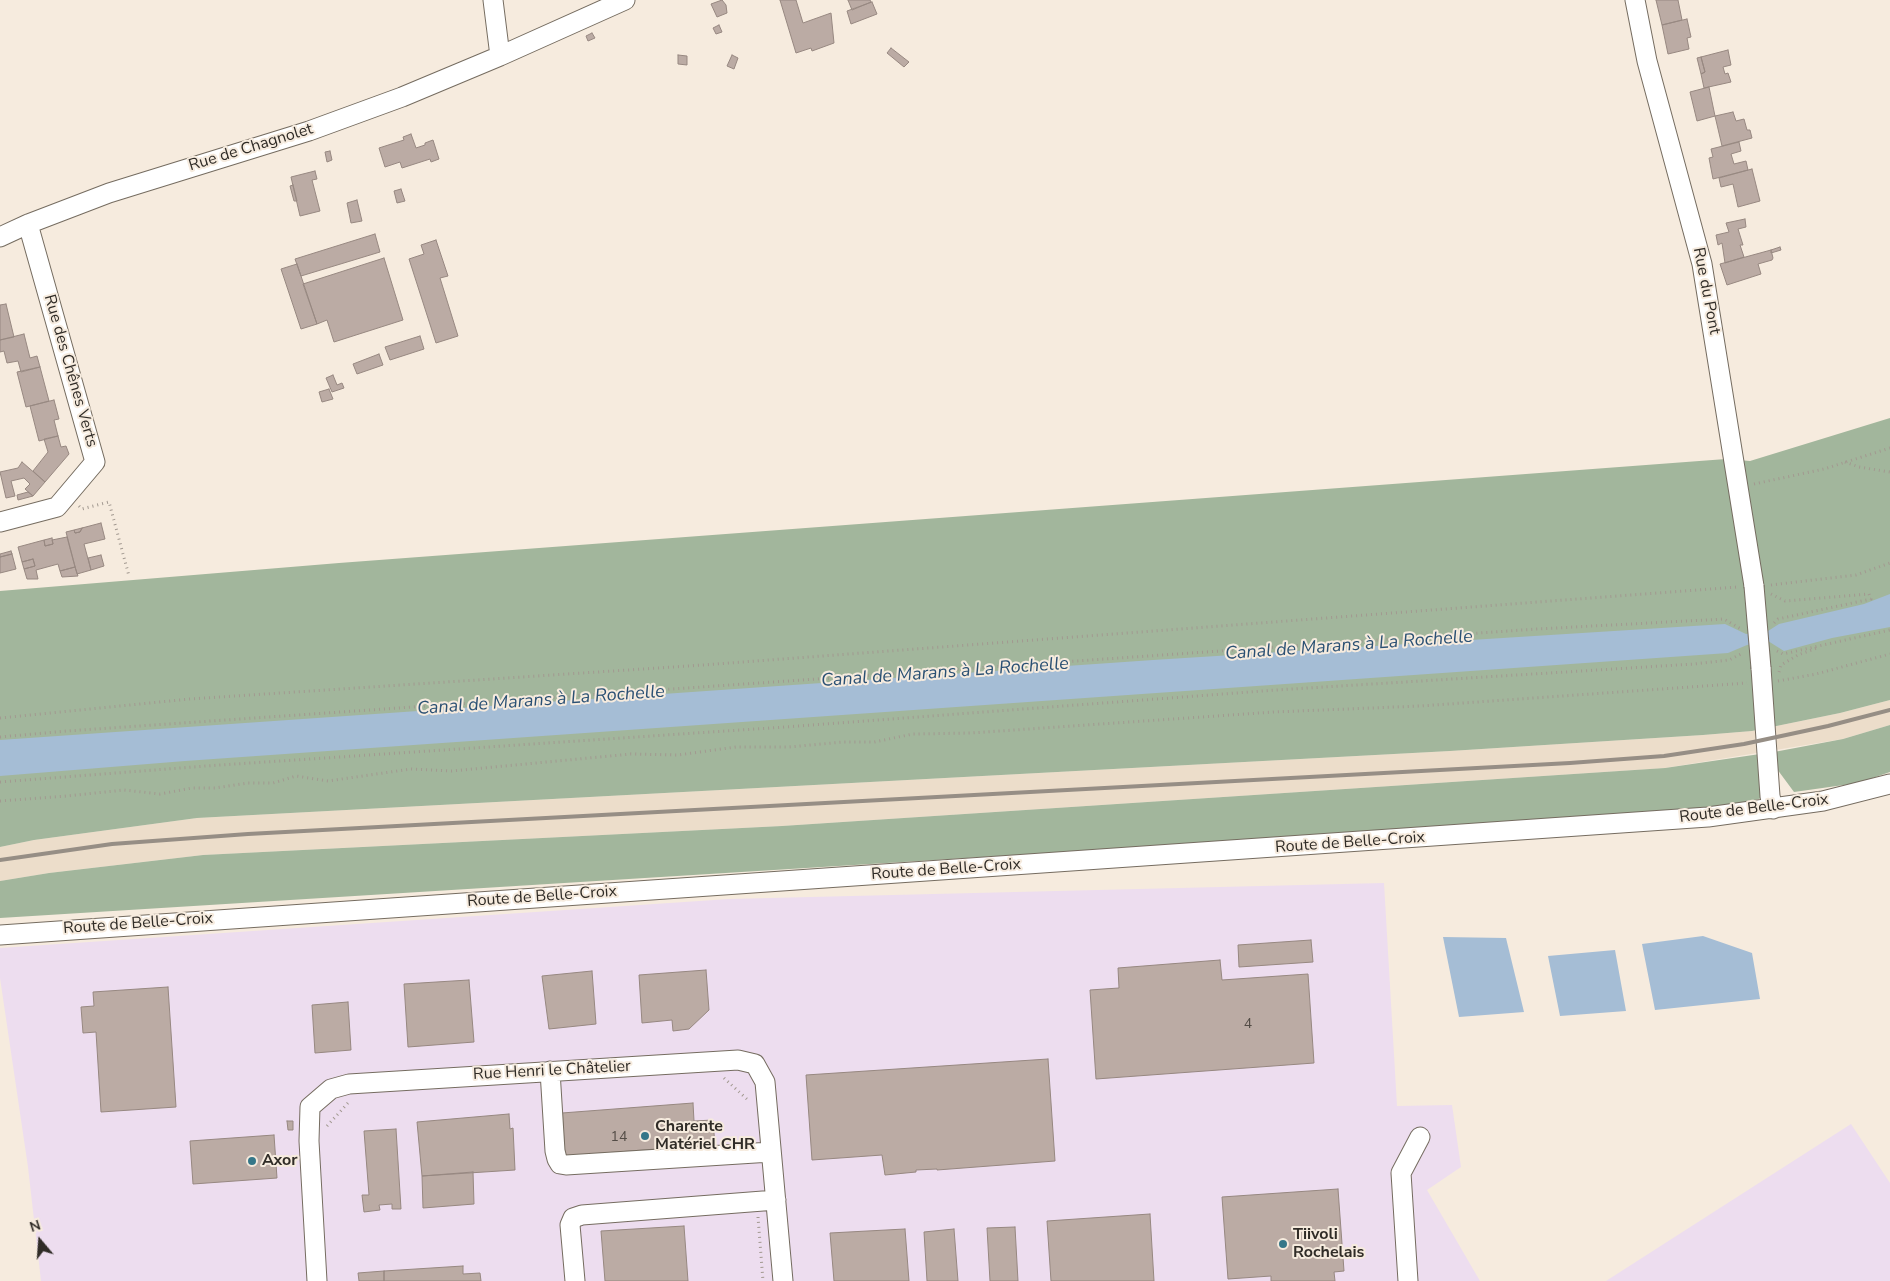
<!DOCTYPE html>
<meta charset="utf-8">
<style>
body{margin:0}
#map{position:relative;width:1890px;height:1281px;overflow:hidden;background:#f6ebde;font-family:"Nunito Sans",sans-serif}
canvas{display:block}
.north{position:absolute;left:15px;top:1216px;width:50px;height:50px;-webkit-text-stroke:4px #f6ebde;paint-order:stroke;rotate:342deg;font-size:14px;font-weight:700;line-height:20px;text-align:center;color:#302c27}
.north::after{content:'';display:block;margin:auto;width:18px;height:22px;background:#302c27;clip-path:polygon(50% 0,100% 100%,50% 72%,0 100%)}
</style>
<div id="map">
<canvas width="1890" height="1281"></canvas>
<div class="north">N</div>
</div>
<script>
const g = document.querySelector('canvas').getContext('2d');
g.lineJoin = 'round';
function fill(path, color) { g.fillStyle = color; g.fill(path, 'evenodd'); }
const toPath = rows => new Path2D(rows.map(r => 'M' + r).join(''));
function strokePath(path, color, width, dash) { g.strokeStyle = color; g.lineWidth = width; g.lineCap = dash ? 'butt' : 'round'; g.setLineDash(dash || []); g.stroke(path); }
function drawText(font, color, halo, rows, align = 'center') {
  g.font = font + ' "Nunito Sans",sans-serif'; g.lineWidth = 4; g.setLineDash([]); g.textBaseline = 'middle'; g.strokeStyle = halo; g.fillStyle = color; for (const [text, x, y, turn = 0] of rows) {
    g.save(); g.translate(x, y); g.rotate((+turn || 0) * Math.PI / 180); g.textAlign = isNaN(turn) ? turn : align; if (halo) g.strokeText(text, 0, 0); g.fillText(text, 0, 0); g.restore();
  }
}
const built = toPath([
 [1890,700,1890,725,1843,739,1665,768,782,826,203,855,49,873,0,881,0,847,34,840,197,818,1450,751,1703,735,1752,731,1840,713]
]);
const industrial = toPath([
 [1384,883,1397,1106,1452,1105,1461,1167,1427,1190,1480,1281,41,1281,28,1167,0,978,0,948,729,899],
 [1851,1124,1890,1183,1890,1281,1606,1281]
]);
const forest = toPath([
 [1890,418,1890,700,1840,713,1752,731,1703,735,1450,751,197,818,34,840,0,847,0,591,339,563,1726,459,1750,461],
 [1890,725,1890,772,1858,783,1794,792,1777,769,1774,752,1843,739],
 [1760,754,1762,798,1737,805,1580,820,0,918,0,881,49,873,203,855,782,826,1665,768]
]);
const water = toPath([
 [1890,594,1890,627,1832,638,1784,651,1768,641,1747,645,1728,653,185,761,0,776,0,740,1153,660,1725,624,1746,634,1768,631,1779,624,1864,604],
 [1703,936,1752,953,1760,999,1655,1010,1642,944],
 [1443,937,1506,938,1524,1012,1459,1017],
 [1615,950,1626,1011,1560,1016,1548,956]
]);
const building = toPath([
 [722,0,726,5,727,13,717,17,711,4,722,0],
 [780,0,796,0,803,23,831,13,834,43,812,51,811,48,796,53,780,0],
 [848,0,870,0,871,2,852,10,848,0],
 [1656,0,1678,0,1682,20,1662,25,1656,0],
 [872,2,877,14,851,24,847,11,872,2],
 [1687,19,1691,37,1687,38,1689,49,1668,54,1662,25,1687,19],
 [719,25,722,32,716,34,713,28,719,25],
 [592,33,595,38,588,41,586,36,592,33],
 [891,48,909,62,904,67,887,53,891,48],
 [1728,50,1731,65,1723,67,1725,74,1728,73,1731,82,1704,88,1701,74,1705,72,1701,57,1728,50],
 [678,55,687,56,687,65,678,64,678,55],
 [732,55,738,58,734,69,727,66,732,55],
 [1701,57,1705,72,1701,74,1697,58,1701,57],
 [1709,87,1715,116,1697,121,1690,92,1709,87],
 [1733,112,1736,121,1744,119,1747,130,1750,130,1752,138,1722,146,1715,116,1733,112],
 [411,134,416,148,425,145,425,143,433,140,439,159,431,162,430,159,402,168,400,162,385,167,379,148,404,140,403,137,411,134],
 [1739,142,1741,151,1731,154,1734,164,1746,161,1748,170,1713,179,1709,158,1713,157,1711,149,1739,142],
 [330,151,332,160,327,162,325,152,330,151],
 [1752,169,1760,201,1738,207,1733,184,1721,187,1719,178,1752,169],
 [315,171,317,179,312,180,320,211,300,216,291,177,315,171],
 [293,185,297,201,294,201,290,186,293,185],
 [401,189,405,201,397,203,394,191,401,189],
 [357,200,362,221,351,223,347,203,357,200],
 [1745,219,1746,227,1738,229,1743,245,1740,245,1744,257,1725,263,1722,243,1718,245,1716,235,1729,232,1726,223,1745,219],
 [375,234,380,252,301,276,295,259,375,234],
 [436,240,448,276,440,278,458,336,436,343,409,259,424,254,421,245,436,240],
 [1780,247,1781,250,1771,253,1771,250,1780,247],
 [1771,250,1773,258,1772,260,1758,264,1761,274,1727,285,1720,264,1771,250],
 [384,258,403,320,334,342,327,320,317,324,303,284,384,258],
 [297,264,317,324,301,329,281,269,297,264],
 [6,304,14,337,0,340,0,305,6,304],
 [24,334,30,358,37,356,40,367,21,372,18,361,7,363,4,351,0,352,0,340,24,334],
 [420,336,424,349,390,360,385,347,420,336],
 [379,354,383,365,357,374,353,364,379,354],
 [40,367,49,401,26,407,17,372,40,367],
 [333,375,337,385,342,383,344,388,332,392,326,378,333,375],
 [329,389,333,399,322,402,319,392,329,389],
 [54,400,59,419,54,420,58,436,39,441,30,406,54,400],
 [58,436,61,447,66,446,69,454,45,482,33,471,48,452,44,439,58,436],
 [22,462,45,482,33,496,25,489,30,484,24,478,11,481,15,496,6,498,0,472,18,468,22,462],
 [28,492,33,496,18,500,17,495,28,492],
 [101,523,105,539,84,544,91,570,77,574,66,532,74,530,75,533,80,532,82,528,101,523],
 [82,528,80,532,75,533,74,530,82,528],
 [67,537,75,567,60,571,58,564,36,570,38,579,27,579,24,569,35,566,33,559,22,562,18,547,44,540,45,546,53,544,52,540,67,537],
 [52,538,53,544,45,546,44,540,52,538],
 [11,551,12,554,0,557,0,554,11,551],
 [12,554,16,569,0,573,0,557,12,554],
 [101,555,104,566,91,570,88,558,101,555],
 [33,559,35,566,24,569,22,562,33,559],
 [75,567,78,576,62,577,60,571,75,567],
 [1311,940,1313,962,1239,967,1238,945,1311,940],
 [1220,960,1222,980,1308,974,1314,1063,1096,1079,1090,990,1119,988,1118,968,1220,960],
 [706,970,709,1010,689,1029,673,1031,672,1020,642,1023,639,975,706,970],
 [592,971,596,1024,549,1029,542,976,592,971],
 [469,980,474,1042,408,1047,404,984,469,980],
 [168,987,176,1107,101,1112,96,1032,83,1033,81,1007,94,1006,93,992,168,987],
 [348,1002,351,1050,315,1053,312,1005,348,1002],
 [1048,1059,1055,1161,937,1170,937,1169,916,1170,916,1172,885,1175,882,1155,812,1160,806,1075,1048,1059],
 [693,1103,694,1121,713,1120,715,1146,682,1149,682,1147,565,1156,562,1113,693,1103],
 [509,1114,510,1129,513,1128,515,1170,422,1176,417,1122,509,1114],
 [287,1121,293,1121,293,1130,288,1130,287,1121],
 [396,1129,401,1209,392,1209,392,1204,379,1205,380,1210,364,1212,362,1195,369,1195,364,1131,396,1129],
 [274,1135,277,1178,193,1184,190,1141,274,1135],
 [473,1172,474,1204,423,1208,422,1176,473,1172],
 [1338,1189,1344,1271,1334,1272,1335,1281,1271,1281,1271,1276,1228,1279,1222,1197,1338,1189],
 [1150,1214,1154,1281,1051,1281,1047,1221,1150,1214],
 [684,1226,688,1281,605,1281,601,1231,684,1226],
 [1015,1227,1018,1281,990,1281,987,1228,1015,1227],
 [905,1229,909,1281,834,1281,830,1233,905,1229],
 [954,1229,958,1281,927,1281,924,1232,954,1229],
 [463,1266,463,1274,480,1273,481,1281,384,1281,384,1271,463,1266],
 [384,1271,384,1281,359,1281,358,1273,384,1271]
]);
const path = toPath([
 [1845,462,1859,467,1890,472],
 [1754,484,1824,469,1890,448],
 [79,506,82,509,109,502,129,576],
 [1771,585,1856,575,1890,563],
 [1771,594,1785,601,1869,594,1871,599,1778,619,1774,623],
 [1777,651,1783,654,1890,630],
 [1779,672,1781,665,1798,655,1817,648],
 [1778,681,1816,674,1890,654],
 [0,718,190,699,703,665,1737,587],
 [0,737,67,731,1537,629,1724,619,1741,629],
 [0,782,206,766,785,727,1276,690,1694,664,1729,660,1743,653],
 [0,801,67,796,124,790,160,794,192,788,215,788,248,783,273,783,296,776,328,781,411,769,452,771,631,754,678,755,736,747,789,747,843,742,874,742,913,734,971,733,1274,712,1420,706,1747,683],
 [724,1078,749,1101],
 [327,1126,348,1103],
 [758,1217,763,1281]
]);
const minor = toPath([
 [493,0,500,56],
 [1635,0,1647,61,1702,264,1754,586],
 [0,237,28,224,109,193,309,131,402,97,500,56,625,0],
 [0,522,57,507,95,462,28,224],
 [1761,668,1770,796,1773,809],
 [0,935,1708,817,1823,801,1890,784],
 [550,1071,555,1151,557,1159,560,1164,566,1165,771,1152],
 [317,1281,309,1141,310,1107,331,1089,349,1084,738,1060,755,1064,765,1082,783,1281],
 [575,1281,570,1225,573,1218,582,1215,776,1200],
 [1408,1281,1401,1173,1420,1137]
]);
const rail = toPath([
 [0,860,112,844,248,834,1570,763,1664,756,1744,744,1828,726,1890,710]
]);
const minorBridge = toPath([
 [1754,586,1761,668]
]);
const markers = [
 [645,1136,5,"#357789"],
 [252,1161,5,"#357789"],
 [1283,1244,5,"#357789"]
];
const numberNames = [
 ["4",1248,1025],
 ["14",619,1138]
];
const streetNames = [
 ["Rue de Chagnolet",251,148,-17],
 ["Rue du Pont",1706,291,79],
 ["Rue des Chênes Verts",70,371,74],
 ["Route de Belle-Croix",1754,809,-7],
 ["Route de Belle-Croix",1350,843,-4],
 ["Route de Belle-Croix",946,870,-4],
 ["Route de Belle-Croix",542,897,-4],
 ["Route de Belle-Croix",138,924,-4],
 ["Rue Henri le Châtelier",552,1071,-3]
];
const poiNames = [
 ["Charente",655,1127],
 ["Matériel CHR",655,1145],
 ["Axor",262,1161],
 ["Tiivoli",1293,1235],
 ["Rochelais",1293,1253]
];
const waterNames = [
 ["Canal de Marans à La Rochelle",1349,646,-4],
 ["Canal de Marans à La Rochelle",945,673,-4],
 ["Canal de Marans à La Rochelle",541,701,-4]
];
fill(built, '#ecddca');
fill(industrial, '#edddef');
fill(forest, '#a2b69c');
fill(water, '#a5bdd5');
fill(building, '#bbaba4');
strokePath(building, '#978881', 1);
strokePath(minor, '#756c60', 21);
strokePath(path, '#a29990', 3, [1, 4]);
strokePath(minor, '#fff', 19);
strokePath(rail, '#968e85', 4);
strokePath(minorBridge, '#756c60', 21, []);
strokePath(minorBridge, '#fff', 19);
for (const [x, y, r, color] of markers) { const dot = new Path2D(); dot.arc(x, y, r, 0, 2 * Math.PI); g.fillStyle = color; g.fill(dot); strokePath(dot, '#f6ebde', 2); }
drawText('14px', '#534c46', null, numberNames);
drawText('16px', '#302c27', '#f6ebde', streetNames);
drawText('bold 16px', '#302c27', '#f6ebde', poiNames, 'left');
drawText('italic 18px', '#2a5073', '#f6ebde', waterNames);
</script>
